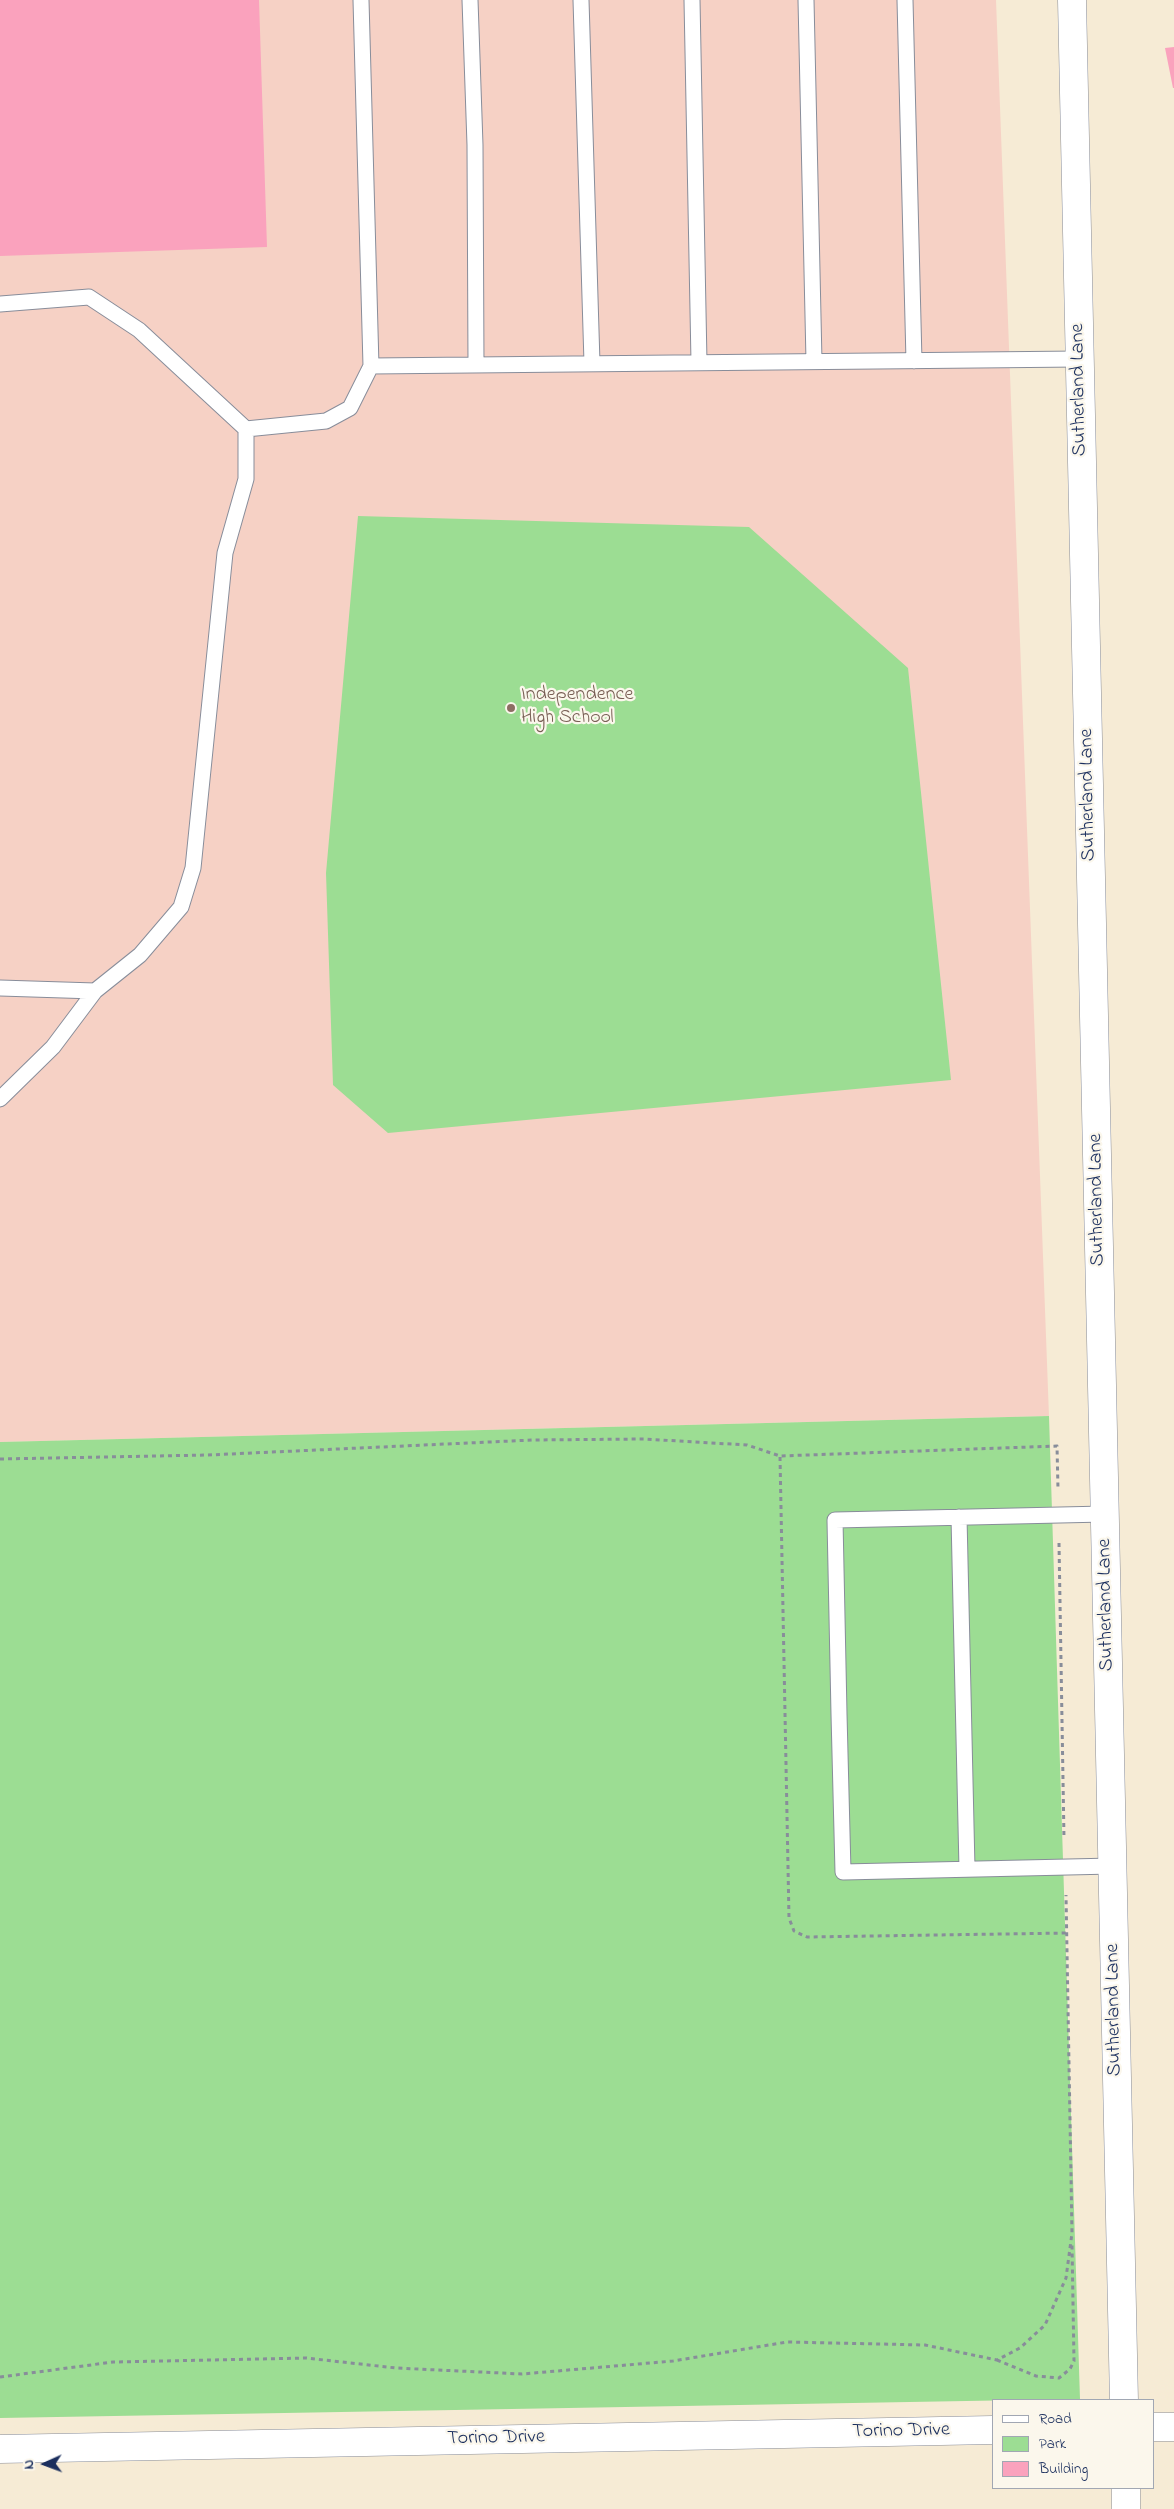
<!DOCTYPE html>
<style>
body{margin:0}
#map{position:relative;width:1174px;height:2509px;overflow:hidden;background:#f6ebd5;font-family:"Indie Flower",sans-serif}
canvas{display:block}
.legend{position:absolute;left:992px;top:2399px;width:162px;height:90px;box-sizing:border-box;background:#fbf7ec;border:1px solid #a1a7b3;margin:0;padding:6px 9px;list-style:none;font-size:15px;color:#1b2f5e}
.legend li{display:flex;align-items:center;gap:10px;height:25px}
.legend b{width:25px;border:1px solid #a1a7b3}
.north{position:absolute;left:20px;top:2439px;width:50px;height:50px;-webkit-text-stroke:4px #fbf7ec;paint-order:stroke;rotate:268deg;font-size:14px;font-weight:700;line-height:20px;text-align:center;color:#1b2f5e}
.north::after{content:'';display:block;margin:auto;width:18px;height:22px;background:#1b2f5e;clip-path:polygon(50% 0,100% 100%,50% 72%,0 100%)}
</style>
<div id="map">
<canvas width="1174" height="2509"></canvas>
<ul class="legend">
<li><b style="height:6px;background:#fff"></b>Road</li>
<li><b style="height:14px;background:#9cdd93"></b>Park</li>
<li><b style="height:14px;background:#faa2bd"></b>Building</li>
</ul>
<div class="north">N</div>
</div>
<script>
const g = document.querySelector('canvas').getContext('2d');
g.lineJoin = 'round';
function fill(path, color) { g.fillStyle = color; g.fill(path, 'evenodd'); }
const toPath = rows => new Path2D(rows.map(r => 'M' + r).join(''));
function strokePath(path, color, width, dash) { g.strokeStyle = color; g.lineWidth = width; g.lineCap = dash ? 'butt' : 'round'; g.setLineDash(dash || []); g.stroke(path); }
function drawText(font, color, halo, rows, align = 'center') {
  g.font = font + ' "Indie Flower",sans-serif'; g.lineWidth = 4.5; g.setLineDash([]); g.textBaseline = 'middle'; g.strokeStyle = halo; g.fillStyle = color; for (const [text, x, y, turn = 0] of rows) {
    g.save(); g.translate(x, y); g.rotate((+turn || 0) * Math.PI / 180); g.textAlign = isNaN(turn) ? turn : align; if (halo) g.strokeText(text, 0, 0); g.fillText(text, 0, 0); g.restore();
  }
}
const built = toPath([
 [0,0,996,0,1049,1416,0,1442]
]);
const green = toPath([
 [358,516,749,527,908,668,951,1080,388,1133,333,1085,326,873],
 [1049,1416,1080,2399,0,2418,0,1442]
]);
const building = toPath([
 [0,0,259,0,267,247,0,256],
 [1174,47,1174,88,1173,88,1165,48]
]);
const path = toPath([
 [780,1457,789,1918,794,1931,807,1937,1067,1933],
 [0,1459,208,1455,533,1440,644,1439,747,1445,780,1456,1057,1446,1058,1489],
 [1059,1543,1064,1839],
 [997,2360,1036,2376,1059,2378,1070,2369,1074,2361,1072,2245],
 [0,2377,113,2362,306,2358,396,2368,522,2374,673,2361,787,2342,925,2345,997,2360,1020,2348,1045,2325,1066,2278,1072,2233,1066,1895]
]);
const lane = toPath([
 [361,0,371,366,1079,359],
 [470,0,475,145,476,365],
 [581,0,592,363],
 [692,0,699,362],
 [806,0,814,361],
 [905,0,914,361],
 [0,304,89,297,139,330,246,429],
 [0,988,95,991],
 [0,1099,53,1047,95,991,140,955,181,907,193,868,225,553,246,479,246,429,326,421,350,408,371,366],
 [1105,1514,835,1520,839,1714,843,1872,1113,1866],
 [959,1517,967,1869]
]);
const street = toPath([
 [1153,2427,1174,2427],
 [0,2449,993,2430]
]);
const secondary = toPath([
 [1072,0,1124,2400],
 [1126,2488,1126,2509]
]);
const markers = [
 [511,708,5,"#8d6e63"]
];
const streetNames = [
 ["Sutherland Lane",1080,390,-91],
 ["Sutherland Lane",1089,795,-91],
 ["Sutherland Lane",1098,1200,-91],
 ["Sutherland Lane",1107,1605,-91],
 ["Sutherland Lane",1115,2010,-91],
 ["Torino Drive",901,2432,-1],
 ["Torino Drive",496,2439,-1]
];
const educationNames = [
 ["Independence",521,696],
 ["High School",521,719]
];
fill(built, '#f6d1c5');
fill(green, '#9cdd93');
fill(building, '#faa2bd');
strokePath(lane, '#888d9a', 17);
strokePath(street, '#888d9a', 29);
strokePath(secondary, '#888d9a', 29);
strokePath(path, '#888d9a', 3, [4, 4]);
strokePath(lane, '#fff', 15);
strokePath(street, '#fff', 28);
strokePath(secondary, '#fff', 28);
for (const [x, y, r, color] of markers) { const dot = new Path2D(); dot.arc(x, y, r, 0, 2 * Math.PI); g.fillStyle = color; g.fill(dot); strokePath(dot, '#fbf7ec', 2); }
drawText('20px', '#1b2f5e', '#fbf7ec', streetNames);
drawText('20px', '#785e54', '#fbf7ec', educationNames, 'left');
</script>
